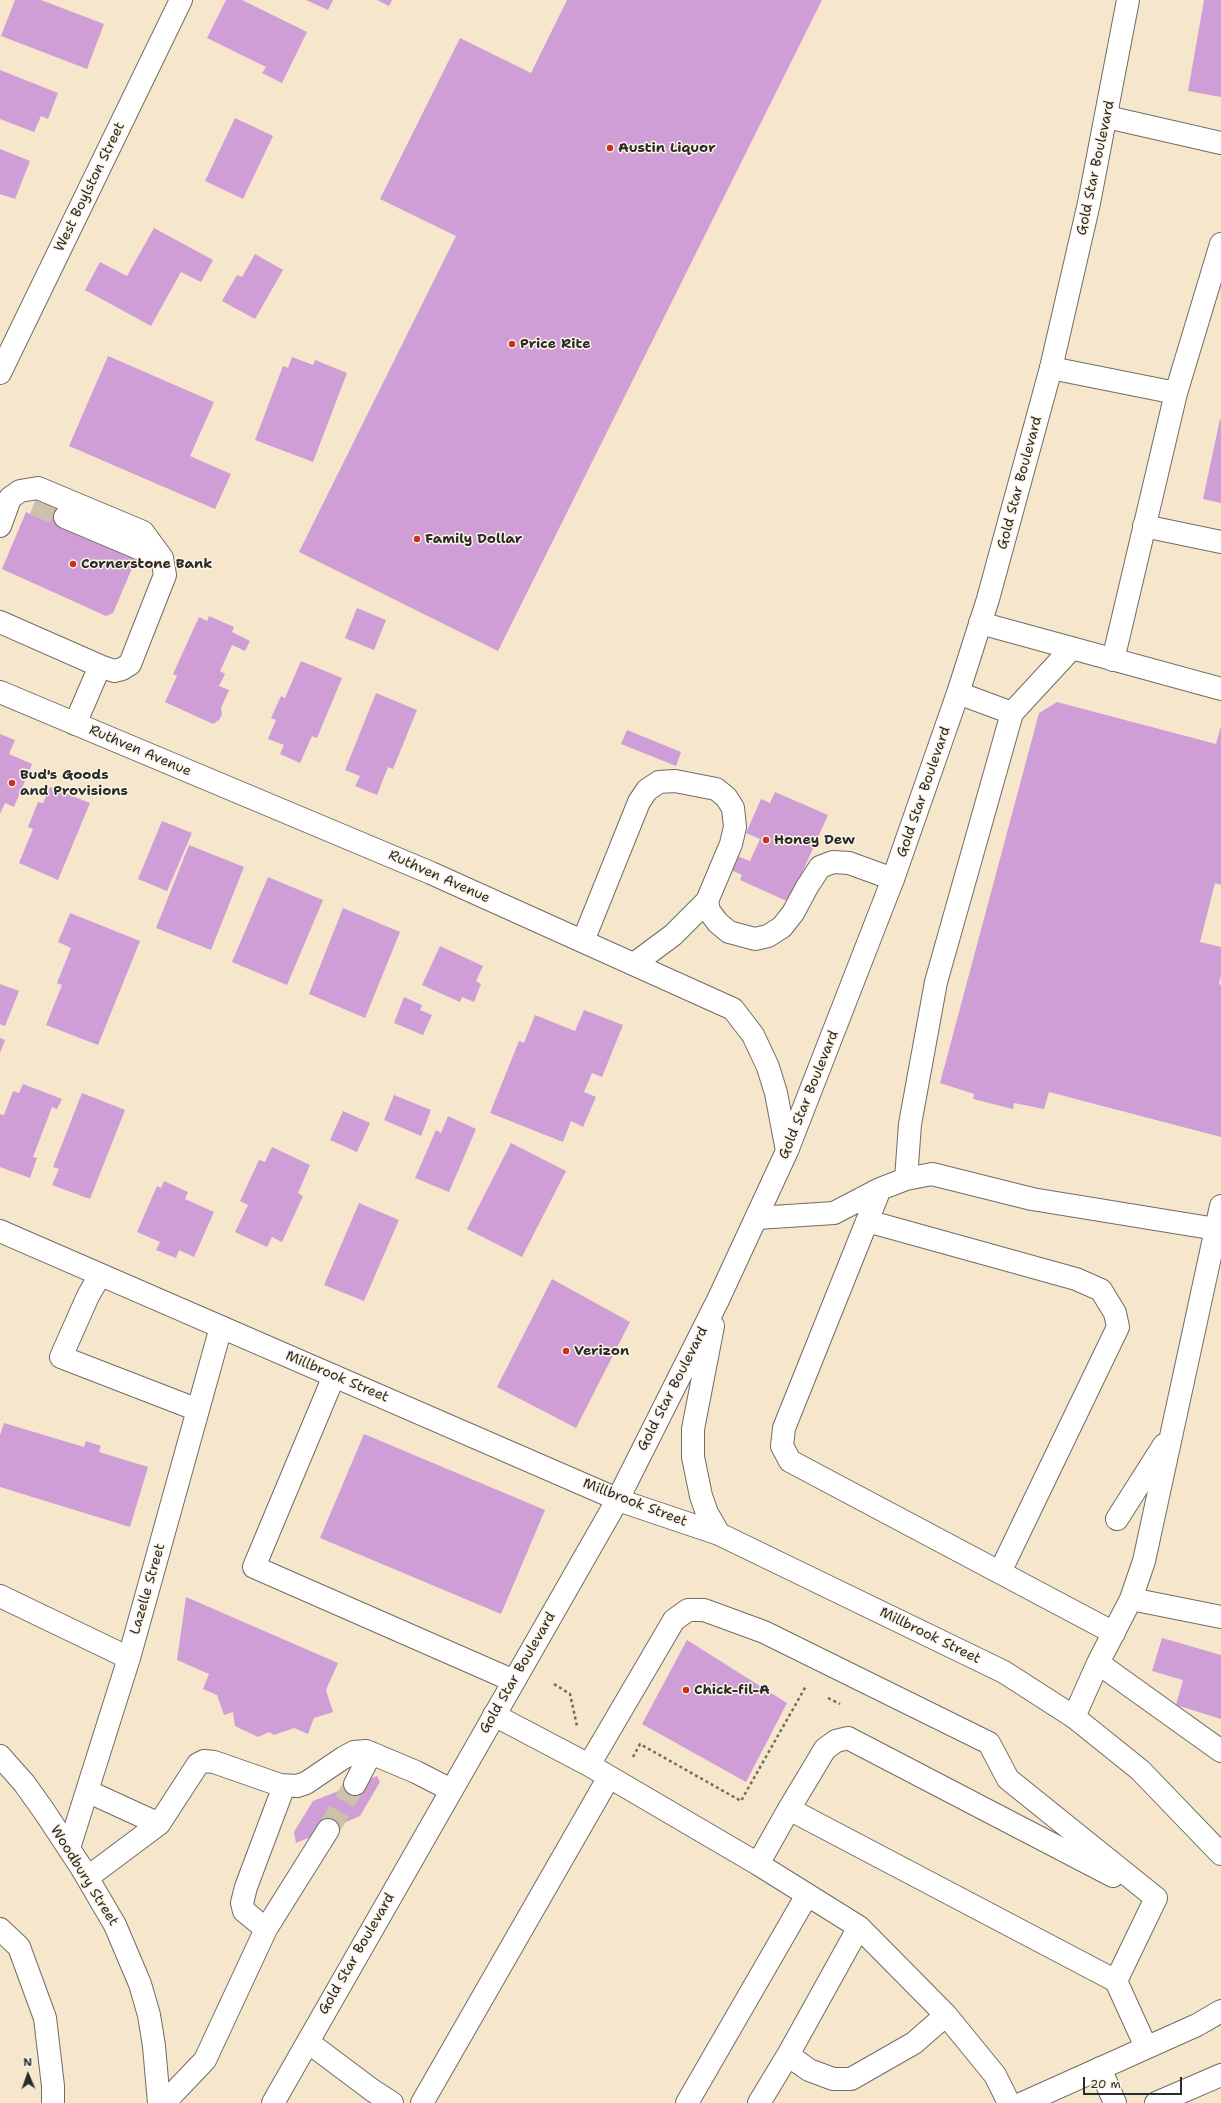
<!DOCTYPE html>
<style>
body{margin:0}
#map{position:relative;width:1221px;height:2103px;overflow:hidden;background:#f5e6cc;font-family:"Shantell Sans",sans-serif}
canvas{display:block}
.north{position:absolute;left:8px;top:2055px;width:40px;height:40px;-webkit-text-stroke:3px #fcf5e5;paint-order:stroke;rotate:358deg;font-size:11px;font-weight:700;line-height:16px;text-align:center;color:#2b2b2b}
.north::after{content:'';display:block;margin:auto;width:14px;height:18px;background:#2b2b2b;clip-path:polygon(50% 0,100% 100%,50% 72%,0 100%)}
.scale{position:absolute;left:1083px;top:2077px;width:99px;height:18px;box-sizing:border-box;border:2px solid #2b2b2b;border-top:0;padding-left:5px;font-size:12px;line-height:14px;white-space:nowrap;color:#2b2b2b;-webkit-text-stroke:3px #fcf5e5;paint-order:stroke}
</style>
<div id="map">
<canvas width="1221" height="2103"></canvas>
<div class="north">N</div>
<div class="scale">20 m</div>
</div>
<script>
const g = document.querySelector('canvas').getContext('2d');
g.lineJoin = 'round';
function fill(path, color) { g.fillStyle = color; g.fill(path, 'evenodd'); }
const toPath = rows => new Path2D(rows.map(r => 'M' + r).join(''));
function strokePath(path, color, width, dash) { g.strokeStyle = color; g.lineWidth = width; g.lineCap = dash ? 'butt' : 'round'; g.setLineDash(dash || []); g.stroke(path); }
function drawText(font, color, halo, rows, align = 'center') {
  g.font = font + ' "Shantell Sans",sans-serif'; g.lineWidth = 3; g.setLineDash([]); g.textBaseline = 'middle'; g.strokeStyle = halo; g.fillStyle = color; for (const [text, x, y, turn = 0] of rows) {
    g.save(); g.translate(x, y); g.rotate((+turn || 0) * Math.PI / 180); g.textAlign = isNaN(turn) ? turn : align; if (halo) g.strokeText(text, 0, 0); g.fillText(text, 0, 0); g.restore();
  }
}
const building = toPath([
 [15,0,41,0,104,24,87,69,1,36],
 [226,0,242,0,307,32,282,83,262,73,266,67,207,38],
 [306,0,333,0,328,10],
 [377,0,392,0,389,6],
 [567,0,822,0,498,651,299,552,456,236,380,199,460,38,531,73],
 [1204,0,1221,0,1221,97,1188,91],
 [0,70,58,93,48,119,41,116,34,132,0,119],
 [235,118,273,136,243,199,205,181],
 [0,149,30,161,15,199,0,194],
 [154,228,213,260,201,282,181,272,151,326,85,290,100,262,127,276],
 [255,254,283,270,255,319,222,301,237,275,242,277],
 [108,356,214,402,190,456,231,474,215,509,69,446],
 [292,357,313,365,315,360,347,373,313,462,255,440,283,366,288,368],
 [1220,419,1221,419,1221,503,1203,499],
 [39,491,70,504,60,527,136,559,113,613,106,616,2,569,26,512,30,514],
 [357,608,386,620,374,650,345,638],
 [209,616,234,627,232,632,250,641,245,651,232,645,220,671,225,674,219,686,229,690,221,708,222,714,219,720,213,724,165,702,177,676,173,674,199,617,207,621],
 [301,661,342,678,317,738,312,736,300,763,280,754,284,745,268,739,276,720,271,718,281,696,285,698],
 [376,693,417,710,393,769,388,767,377,795,355,786,360,776,345,770],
 [1057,702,1216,744,1221,726,1221,885,1215,883,1200,942,1221,947,1221,975,1219,984,1221,985,1221,1137,1049,1092,1044,1109,1014,1103,1013,1109,973,1099,974,1094,940,1083,1039,713],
 [627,730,681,752,676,766,621,744],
 [0,734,15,740,9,754,32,764,14,807,5,803,0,814],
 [50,787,90,803,58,880,19,863,33,829,28,827,38,802,43,803],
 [775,792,828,815,789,902,740,880,742,875,731,870,737,856,750,861,760,839,746,833,761,799,770,803],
 [162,821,192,833,167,891,138,879],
 [189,845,244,867,211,950,156,928],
 [268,877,323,900,287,985,232,962],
 [343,908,400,932,365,1018,309,994],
 [70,913,140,941,98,1045,46,1025,62,985,57,983,71,948,58,942],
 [440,946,483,966,476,981,481,984,474,1002,462,997,460,1002,422,985],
 [0,984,19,991,5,1026,0,1024],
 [404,997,422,1005,420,1010,432,1015,423,1035,394,1023],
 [584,1010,623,1025,602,1077,592,1073,584,1092,596,1097,583,1127,571,1121,563,1142,490,1113,519,1041,524,1043,535,1015,575,1031],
 [0,1038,5,1040,0,1053],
 [23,1084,62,1099,57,1109,52,1107,33,1157,37,1158,30,1178,0,1167,0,1114,4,1115,13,1091,19,1093],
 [82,1093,125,1110,90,1199,52,1185,59,1169,53,1167],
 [394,1095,431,1110,421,1136,384,1120],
 [343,1111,370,1123,357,1152,330,1140],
 [448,1116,476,1129,449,1192,415,1178,436,1130,441,1133],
 [511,1143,566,1171,522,1257,467,1229],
 [272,1147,310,1165,298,1193,303,1196,282,1242,272,1237,267,1247,235,1232,248,1205,240,1201,259,1160,265,1162],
 [164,1181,188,1192,185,1199,214,1212,194,1257,179,1250,176,1258,156,1250,160,1242,137,1232,157,1186,161,1188],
 [359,1203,399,1220,364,1301,324,1285],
 [552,1279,630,1322,576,1428,497,1387],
 [4,1423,84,1447,86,1441,101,1446,99,1452,148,1467,130,1527,0,1487,0,1435],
 [364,1434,545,1510,501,1614,320,1538],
 [186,1597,338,1663,326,1690,333,1712,314,1718,308,1734,294,1728,274,1735,269,1732,258,1737,235,1726,233,1712,224,1715,217,1695,203,1689,209,1674,177,1660],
 [1162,1638,1221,1655,1221,1719,1176,1705,1183,1680,1152,1671],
 [687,1640,787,1703,746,1782,642,1724],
 [377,1776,380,1782,360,1816,296,1843,294,1832,313,1801]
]);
const minorTunnel = toPath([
 [34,504,65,517],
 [328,1830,355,1784]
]);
const path = toPath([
 [554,1684,570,1694,577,1726],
 [828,1698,840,1704],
 [633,1757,640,1744,741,1801,806,1686]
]);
const minor = toPath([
 [1107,117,1221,143],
 [1051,368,1176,393],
 [0,504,7,507,0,526],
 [65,517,162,558],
 [1144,526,1221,542],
 [0,622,100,666,114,671,122,669,130,664,165,575,162,558,143,532,38,488,20,491,10,498,7,507],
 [980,623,1221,689],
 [1113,660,1176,393,1221,244],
 [958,693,1012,713],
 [75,724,100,666],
 [583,941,639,802,647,790,659,782,675,781,716,789,726,797,733,808,735,827,731,844,707,901,709,911,718,923,729,932,755,939,768,936,782,927,793,913,807,887,820,867,833,862,849,863,893,879],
 [634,964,673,935,707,901],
 [906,1179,910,1124,936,982,1012,713,1072,648],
 [880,1189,784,1428,782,1446,790,1461,1114,1633],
 [757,1218,834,1213,880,1189,906,1179,932,1174,1032,1199,1216,1229],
 [867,1221,1076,1279,1101,1290,1115,1313,1118,1327,1000,1572],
 [100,1275,88,1296,61,1357,198,1410],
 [334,1376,254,1567,514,1681],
 [1117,1519,1164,1445],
 [0,1596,129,1658],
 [1131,1599,1221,1617],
 [1098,1663,1221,1751],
 [494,1715,589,1765,758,1864,789,1809,1116,1981],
 [1074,1717,1098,1663,1131,1599,1144,1561,1221,1206],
 [589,1765,674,1620,688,1610,704,1610,764,1632,989,1743,1008,1779,1156,1898],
 [355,1784,371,1753],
 [87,1791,159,1824,198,1764,204,1761,214,1762,280,1785,297,1786,306,1783,343,1758,354,1752,366,1751,416,1772,451,1790],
 [789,1809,825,1749,836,1741,848,1738,1113,1876],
 [69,1848,129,1658,221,1327],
 [758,1864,859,1927,946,2015,995,2075,1009,2103],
 [88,1877,159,1824],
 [859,1927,788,2055,809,2070,833,2079,851,2079,914,2043,946,2015],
 [0,1929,19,1947,45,2018,53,2086,53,2103],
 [266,1929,328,1830],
 [308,2042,372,2090,392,2103],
 [1146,2047,1116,1981,1156,1898],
 [1100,2068,1115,2103],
 [164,2103,205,2060,266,1929,244,1911,242,1903,246,1887,284,1786],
 [422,2103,609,1777],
 [687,2103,807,1895],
 [759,2103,788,2055],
 [1023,2103,1197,2025,1221,2011],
 [1156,2103,1221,2075]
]);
const major = toPath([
 [0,373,181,0],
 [0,692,431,873,733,1009,753,1035,768,1067,776,1093,787,1151],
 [0,1231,624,1502,719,1534,1004,1672,1074,1717,1140,1770,1221,1854],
 [713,1326,693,1429,693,1457,701,1496,707,1513,719,1534],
 [0,1756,24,1783,44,1811,81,1867,115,1925,140,1984,149,2015,154,2046,159,2103],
 [273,2103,618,1499,718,1300,787,1151,893,879,958,693,988,599,1051,368,1089,203,1128,0]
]);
const markers = [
 [610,148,4,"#c8321e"],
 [512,344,4,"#c8321e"],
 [417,539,4,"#c8321e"],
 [73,564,4,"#c8321e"],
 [12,783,4,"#c8321e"],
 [766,840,4,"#c8321e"],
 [566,1351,4,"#c8321e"],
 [686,1690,4,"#c8321e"]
];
const poiNames = [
 ["Austin Liquor",618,148],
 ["Price Rite",520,344],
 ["Family Dollar",425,539],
 ["Cornerstone Bank",81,564],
 ["Bud's Goods",20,775],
 ["and Provisions",20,791],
 ["Honey Dew",774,840],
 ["Verizon",574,1351],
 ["Chick-fil-A",694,1690]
];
const streetNames = [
 ["Gold Star Boulevard",1096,168,-78],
 ["West Boylston Street",90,187,-64],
 ["Gold Star Boulevard",1020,483,-75],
 ["Ruthven Avenue",140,751,23],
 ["Gold Star Boulevard",924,792,-71],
 ["Ruthven Avenue",439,877,24],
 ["Gold Star Boulevard",809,1095,-68],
 ["Millbrook Street",337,1377,23],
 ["Gold Star Boulevard",673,1389,-63],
 ["Millbrook Street",635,1503,21],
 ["Lazelle Street",148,1589,-74],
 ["Millbrook Street",930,1636,26],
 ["Gold Star Boulevard",518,1673,-60],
 ["Woodbury Street",84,1876,58],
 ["Gold Star Boulevard",357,1954,-60]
];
fill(building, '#d09ed6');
strokePath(minorTunnel, '#cdc1ac', 22, [22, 11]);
strokePath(minor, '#726c63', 24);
strokePath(major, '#726c63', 24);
strokePath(path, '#726c63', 2.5, [3, 3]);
strokePath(minor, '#fff', 22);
strokePath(major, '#fff', 22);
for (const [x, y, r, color] of markers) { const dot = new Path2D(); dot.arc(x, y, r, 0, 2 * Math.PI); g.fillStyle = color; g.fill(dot); strokePath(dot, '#fcf5e5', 1.5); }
drawText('bold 14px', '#2b2b2b', '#fcf5e5', poiNames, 'left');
drawText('14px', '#2b2b2b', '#fcf5e5', streetNames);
</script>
